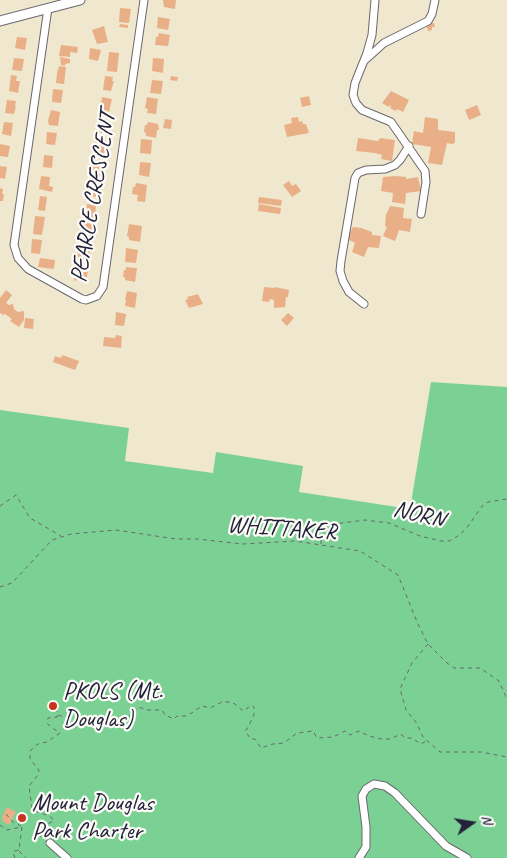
<!DOCTYPE html>
<style>
body{margin:0}
#map{position:relative;width:507px;height:858px;overflow:hidden;background:#f0e8ce;font-family:Caveat,sans-serif}
canvas{display:block}
.north{position:absolute;left:447px;top:798px;width:50px;height:50px;-webkit-text-stroke:4px #fdfcf7;paint-order:stroke;rotate:77deg;font-size:14px;font-weight:700;line-height:20px;text-align:center;color:#22223b}
.north::after{content:'';display:block;margin:auto;width:18px;height:22px;background:#22223b;clip-path:polygon(50% 0,100% 100%,50% 72%,0 100%)}
</style>
<div id="map">
<canvas width="507" height="858"></canvas>
<div class="north">N</div>
</div>
<script>
const g = document.querySelector('canvas').getContext('2d');
g.lineJoin = 'round';
function fill(path, color) { g.fillStyle = color; g.fill(path, 'evenodd'); }
const toPath = rows => new Path2D(rows.map(r => 'M' + r).join(''));
function strokePath(path, color, width, dash) { g.strokeStyle = color; g.lineWidth = width; g.lineCap = dash ? 'butt' : 'round'; g.setLineDash(dash || []); g.stroke(path); }
function drawText(font, color, halo, rows, align = 'center') {
  g.font = font + ' Caveat,sans-serif'; g.lineWidth = 4.5; g.setLineDash([]); g.textBaseline = 'middle'; g.strokeStyle = halo; g.fillStyle = color; for (const [text, x, y, turn = 0] of rows) {
    g.save(); g.translate(x, y); g.rotate((+turn || 0) * Math.PI / 180); g.textAlign = isNaN(turn) ? turn : align; if (halo) g.strokeText(text, 0, 0); g.fillText(text, 0, 0); g.restore();
  }
}
const green = toPath([
 [431,382,507,387,507,858,0,858,0,410,129,428,125,461,213,473,216,452,303,466,299,492,410,509]
]);
const building = toPath([
 [163,0,176,0,175,9,164,7],
 [120,8,131,9,129,23,119,22],
 [158,17,170,19,168,30,157,28],
 [434,23,435,27,432,27,432,30,428,31,426,24],
 [120,24,128,25,128,28,119,27],
 [104,26,108,42,97,44,92,30],
 [159,33,170,35,168,46,155,45,156,37,158,37],
 [17,37,27,38,25,50,15,48],
 [61,45,78,47,77,53,70,52,70,57,59,56],
 [90,48,101,50,98,61,89,59],
 [109,52,119,53,117,72,107,71],
 [60,57,70,59,70,63,65,64,65,66,61,65],
 [14,58,24,59,22,71,12,70],
 [153,58,164,59,163,73,152,71],
 [59,66,66,67,64,84,56,83,57,73],
 [11,75,17,76,16,81,20,81,18,93,9,91],
 [105,76,113,77,112,81,114,81,111,91,103,90],
 [171,76,178,77,177,81,170,80],
 [152,80,163,81,161,94,150,93],
 [53,89,63,90,61,103,52,102],
 [391,91,409,100,403,112,397,109,396,111,390,108,391,106,390,105,389,107,382,103],
 [309,96,311,105,302,107,300,98],
 [102,97,112,99,109,112,100,111],
 [147,97,158,99,156,114,147,113,148,109,145,108],
 [7,100,16,101,15,106,16,106,14,114,5,113],
 [477,105,481,115,469,120,465,110],
 [51,110,60,112,58,126,49,125,48,121],
 [298,117,299,122,302,121,303,124,306,124,309,133,287,137,284,125,292,123,291,118],
 [425,117,438,119,438,130,455,132,455,142,453,144,447,143,442,165,428,163,431,147,412,144,414,131,423,133],
 [99,118,107,119,107,130,105,133,97,132],
 [165,119,172,120,171,129,163,128],
 [4,122,13,123,11,136,2,134],
 [148,122,158,124,159,130,157,130,156,138,146,136,146,133,144,132,145,125,147,125],
 [47,132,57,133,55,145,46,144],
 [358,138,378,141,380,138,395,140,392,161,381,159,382,155,375,153,356,151],
 [96,139,106,141,104,154,94,152],
 [141,139,152,140,151,154,140,153],
 [0,144,10,146,8,157,0,156],
 [44,155,53,156,52,168,43,167],
 [93,160,102,162,101,176,91,174],
 [140,162,151,163,149,177,139,175],
 [0,166,7,167,5,179,0,178],
 [41,176,50,177,49,186,53,187,52,192,39,189],
 [395,176,406,177,406,179,418,177,421,191,406,193,405,204,392,202,393,193,381,191,383,177],
 [289,181,292,186,296,184,301,191,292,197,283,185],
 [90,182,100,183,98,197,84,195,84,189,89,189],
 [136,183,147,185,145,202,137,201,138,195,132,194,133,187,135,187],
 [0,188,3,189,2,194,4,194,3,201,0,201],
 [40,196,47,197,45,211,38,210],
 [259,197,282,200,281,206,258,203],
 [87,204,96,205,95,218,86,217],
 [259,204,281,208,280,214,258,211],
 [390,206,404,208,403,218,412,219,410,232,399,230,395,241,383,236,387,227,385,226,386,215],
 [35,216,45,217,42,235,33,234],
 [84,223,94,224,92,238,83,237],
 [129,224,142,226,140,242,129,240,129,237,127,236],
 [353,227,361,228,372,232,372,235,381,236,379,248,368,247,364,257,352,252,355,243,347,239],
 [32,239,42,240,40,254,31,253],
 [80,246,90,247,89,261,73,260,76,253,79,254],
 [126,248,138,250,136,263,125,262],
 [40,258,55,260,54,269,38,267],
 [126,267,137,268,135,282,125,280,125,277,123,277,124,270,126,270],
 [75,269,88,270,87,277,74,281],
 [264,287,275,288,275,287,289,290,288,297,286,297,285,307,274,308,274,300,270,299,269,302,262,301],
 [6,290,12,295,6,303,9,305,13,304,14,309,18,312,24,311,24,320,19,327,10,321,12,319,5,314,3,315,0,313,0,298],
 [127,291,137,293,135,308,125,306,126,300,125,300],
 [198,294,203,304,189,308,185,300,188,299,187,297],
 [116,312,126,314,124,326,115,325],
 [288,313,294,318,287,326,281,320],
 [25,318,34,319,33,329,24,328],
 [116,335,122,336,121,348,103,346,104,337,115,338],
 [62,355,79,361,75,370,53,362,55,356,61,358],
 [7,807,16,812,9,825,2,821,3,818,2,817]
]);
const path = toPath([
 [0,506,16,495,30,518,61,536],
 [321,544,321,538,326,527,334,524,365,520,389,523,420,536,441,541,449,541,458,536,466,529,483,505,488,502,507,499],
 [0,587,12,583,52,540,71,534,116,530,176,539,197,539,243,544,295,541,360,551,398,575,418,624,428,644,447,663,454,668,480,668,499,681,507,699],
 [428,644,412,663,400,689,406,710,416,722,423,737,440,752,481,752,507,757],
 [58,715,60,716,69,715,74,711,81,720,85,719,89,720,92,724,104,725,127,719,138,707,148,710,162,710,165,715,174,719,177,716,187,716,202,706,210,708,222,702,229,702,235,704,243,711,252,705,254,707,254,715,247,729,245,731,251,739,255,739,261,748,273,744,284,743,297,733,313,731,317,738,333,737,345,731,350,735,359,731,369,736,381,739,391,739,400,734,406,738,412,738,421,744,426,741],
 [6,814,13,822,21,826],
 [0,825,7,830,21,827],
 [40,837,49,823,54,821,50,816,35,811,32,808,29,786,38,775,39,770,30,759,30,751,38,744,47,742,60,733,51,727,47,723,48,718,57,717,57,711],
 [19,851,26,858],
 [15,858,13,853,14,851,19,850,22,826]
]);
const minor = toPath([
 [375,0,372,35,367,53,355,83,353,95,356,103,362,110,391,122,425,171,426,182,421,214],
 [48,8,14,245,18,258,28,269,82,299,86,300,97,296,103,287,144,0],
 [364,61,384,43,428,21,432,14,435,0],
 [364,304,349,292,343,281,340,271,341,261,355,178,358,173,366,170,385,169,395,165,400,160,409,146],
 [50,843,67,858],
 [359,858,366,847,366,827,362,796,366,789,374,784,385,786,395,793,446,846,467,858]
]);
const major = toPath([
 [0,21,80,0]
]);
const markers = [
 [53,706,5,"#c8321e"],
 [22,818,5,"#c8321e"]
];
const streetNames = [
 ["PEARCE CRESCENT",94,197,-80],
 ["NORN",419,515,14],
 ["WHITTAKER",282,529,4]
];
const poiNames = [
 ["PKOLS (Mt.",63,692],
 ["Douglas)",63,720],
 ["Mount Douglas",32,804],
 ["Park Charter",32,832]
];
fill(green, '#7bd194');
fill(building, '#e9af86');
strokePath(minor, '#6a676e', 9);
strokePath(major, '#6a676e', 11);
strokePath(path, '#6a676e', 1, [4, 4]);
strokePath(minor, '#fff', 7);
strokePath(major, '#fff', 9);
for (const [x, y, r, color] of markers) { const dot = new Path2D(); dot.arc(x, y, r, 0, 2 * Math.PI); g.fillStyle = color; g.fill(dot); strokePath(dot, '#fdfcf7', 2); }
drawText('24px', '#22223b', '#fdfcf7', streetNames);
drawText('24px', '#22223b', '#fdfcf7', poiNames, 'left');
</script>
